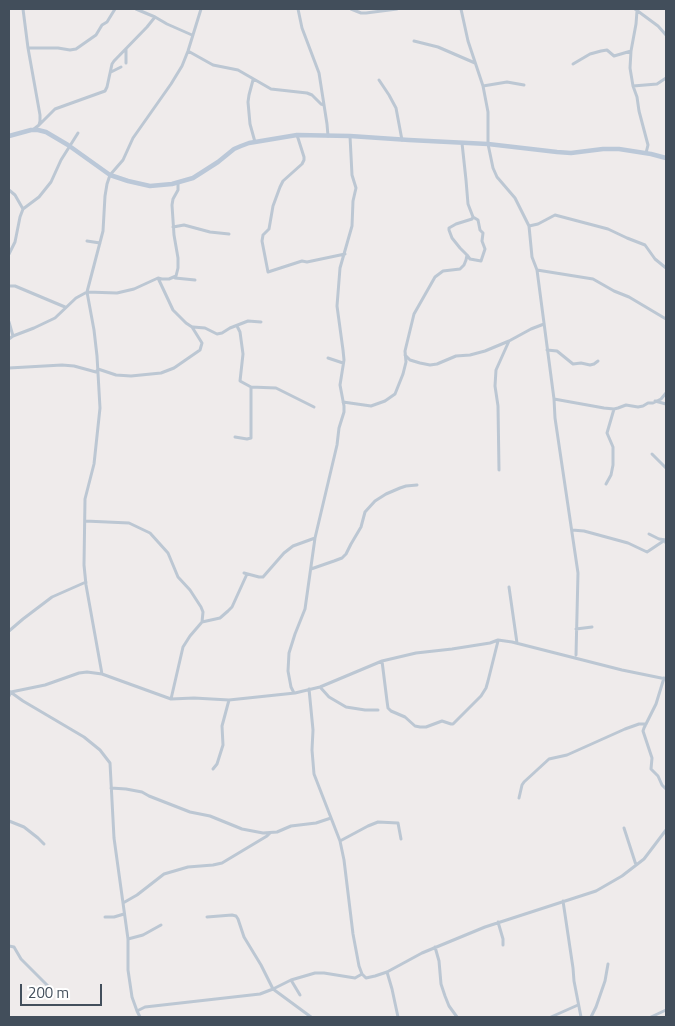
<!DOCTYPE html>
<style>
body{margin:0}
#map{position:relative;width:675px;height:1026px;overflow:hidden;background:#efebeb;font-family:"Titillium Web",sans-serif}
canvas{display:block}
.frame{position:absolute;inset:0;border:10px solid #424e5b;pointer-events:none}
.scale{position:absolute;left:20px;top:984px;width:82px;height:22px;box-sizing:border-box;border:2px solid #424e5b;border-top:0;padding-left:6px;font-size:15px;line-height:18px;white-space:nowrap;color:#424e5b;-webkit-text-stroke:4px #fff;paint-order:stroke}
</style>
<div id="map">
<canvas width="675" height="1026"></canvas>
<div class="frame"></div>
<div class="scale">200 m</div>
</div>
<script>
const g = document.querySelector('canvas').getContext('2d');
g.lineJoin = 'round';
const toPath = rows => new Path2D(rows.map(r => 'M' + r).join(''));
function strokePath(path, color, width, dash) { g.strokeStyle = color; g.lineWidth = width; g.lineCap = dash ? 'butt' : 'round'; g.setLineDash(dash || []); g.stroke(path); }
const street = toPath([
 [23,9,28,48,40,115,40,121,39,125,34,129],
 [136,9,155,17,167,24,192,35],
 [298,9,302,28,319,73,327,124,328,136],
 [351,9,361,13,366,13,397,9],
 [461,9,468,41,483,86,488,112,488,144,493,168,497,177,515,198,529,226,532,257,537,270,554,399,555,418,578,573,576,655],
 [635,9,658,26,666,35],
 [637,11,636,24,631,51,630,68,633,86,637,97,639,111,648,145,646,153],
 [414,41,438,47,475,63],
 [28,48,58,48,70,50,76,49,96,35,102,25,107,22,115,9],
 [126,49,126,63],
 [188,51,213,65,238,70,271,89,307,93,312,95,321,104,324,105],
 [573,64,590,54,601,51,607,50,614,56,631,51],
 [111,72,121,67],
 [253,80,249,95,248,102,250,124,255,142],
 [379,80,389,95,396,108,402,140],
 [483,86,507,82,524,85],
 [633,86,657,84,666,78],
 [39,125,55,109,105,91,107,87,112,64,114,61,147,27,155,17],
 [297,135,304,157,304,160,302,164,283,181,280,187,273,206,269,229,263,235,262,241,268,272,302,261,307,262,345,254],
 [462,143,466,180,468,204,473,217,478,220,480,230,483,233,482,241,485,249,481,261,470,259,467,255],
 [9,190,15,195,23,209],
 [529,226,538,224,555,215,608,229,627,238,645,245,655,259,666,268],
 [173,227,184,225,210,232,229,234],
 [87,241,100,243],
 [9,254,15,242,20,217,23,209,39,197,51,182,61,160,78,133],
 [537,270,593,279,614,291,629,297,666,319],
 [175,278,195,280],
 [9,286,15,286,65,307],
 [9,322,13,336],
 [237,326,240,332,243,354,240,381,251,387,276,388,314,407],
 [193,327,205,328,217,334,222,333,230,328,248,321,261,322],
 [9,339,13,336,34,328,55,318,76,298,87,292,117,293,134,289,158,278,162,279,169,279,176,276,178,268,178,258,174,235,172,205,173,199,178,190,178,183],
 [547,350,557,351,573,364,581,363,590,365,594,364,598,361],
 [405,355,410,360,420,363,430,365,437,364,456,356,470,355,485,351,509,341,531,329,544,324],
 [328,358,343,363],
 [9,368,62,365,74,366,96,372,98,369,116,375,131,376,161,373,174,368,200,350,202,343,192,327,186,323,173,310,158,278],
 [554,399,604,408,614,409,618,408,626,405,638,407,643,406,648,403,653,403,661,399,666,393],
 [655,401,666,404],
 [343,402,371,406,385,401,395,394,403,374,406,362,405,351,414,314,435,277,443,271,460,269,464,265,466,260,467,255,460,248,452,238,449,230,449,228,456,224,472,219,473,217],
 [235,437,247,439,251,438,251,387],
 [652,454,666,468],
 [499,470,498,406,495,386,496,370,509,341],
 [606,484,611,475,613,465,613,447,607,433,614,409],
 [85,521,129,523,150,533,168,553,178,577,190,590,201,607,203,612,202,622],
 [572,530,584,531,628,543,647,552,665,540,666,543],
 [649,534,659,539,666,540],
 [311,569,334,561,342,558,346,554,351,544,361,527,365,512,375,501,386,494,400,488,406,486,417,485],
 [244,573,259,577,263,577,284,553,293,546,315,538],
 [509,587,517,643],
 [576,629,592,627],
 [9,631,23,619,52,597,86,582],
 [382,661,387,701,388,708,391,711,405,717,415,726,420,727,426,727,442,721,451,724,453,724,481,696,486,688,488,681,498,641],
 [102,674,86,585,84,565,85,499,94,464,100,408,97,356,94,330,87,292,103,231,105,196,107,184,110,175,123,160,133,138,171,84,182,66,188,51,201,9],
 [664,678,656,704,644,728,643,731,652,758,651,769,658,776,662,785,666,789],
 [320,687,329,697,346,707,365,710,378,710],
 [309,689,313,730,312,750,314,774,340,841,344,860,353,934,359,966,362,974,366,978,375,976,387,972,422,953,485,927,596,891,622,876,644,859,666,830],
 [9,691,23,701,40,711,84,737,100,750,110,763,114,838,128,939,128,970,132,997,137,1011,140,1017],
 [294,693,291,687,288,671,289,653,295,634,305,609,315,538,337,445,339,428,344,412,344,406,340,385,344,360,343,350,337,306,340,268,352,226,353,201,356,188,352,175,350,136],
 [9,696,11,692,45,685,79,673,87,672,102,674,171,699,194,698,229,700,295,693,320,687,382,661,416,653,452,649,490,643,498,640,512,642,622,670,666,679],
 [171,699,183,647,190,636,202,622,220,618,228,611,232,607,247,574],
 [213,769,217,764,223,745,222,726,229,700],
 [111,788,126,789,142,792,149,796,190,812,210,816,242,829,263,833,277,832,291,826,316,823,331,818],
 [519,798,522,785,524,782,549,759,567,755,625,729,639,724,646,724],
 [9,821,24,827,38,838,44,844],
 [624,828,636,865],
 [340,841,368,826,378,822,398,823,401,839],
 [563,901,573,968,574,981,581,1017],
 [123,903,137,895,164,874,188,867,213,865,222,863,267,836,270,833],
 [105,917,114,917,124,914],
 [207,917,232,915,236,916,238,919,244,937,261,965,273,989,311,1017],
 [498,922,503,939,503,945],
 [128,939,143,935,161,925],
 [9,946,14,947,21,959,51,989],
 [435,947,439,961,441,984,445,996,449,1006,457,1017],
 [387,972,392,989,398,1017],
 [291,980,300,995],
 [137,1011,145,1007,260,994,273,989,291,980,315,973,324,973,355,978,362,974],
 [551,1017,578,1005],
 [591,1017,596,1007,605,981,608,964],
 [651,1017,666,1010]
]);
const secondary = toPath([
 [9,136,31,130,38,130,46,132,68,145,110,175,128,181,150,186,172,184,193,178,218,162,234,149,241,146,249,143,297,135,350,136,409,140,488,144,557,152,571,153,603,149,619,149,651,154,666,158]
]);
strokePath(street, '#bcc7d3', 3);
strokePath(secondary, '#bbc8d8', 4.5);
</script>
